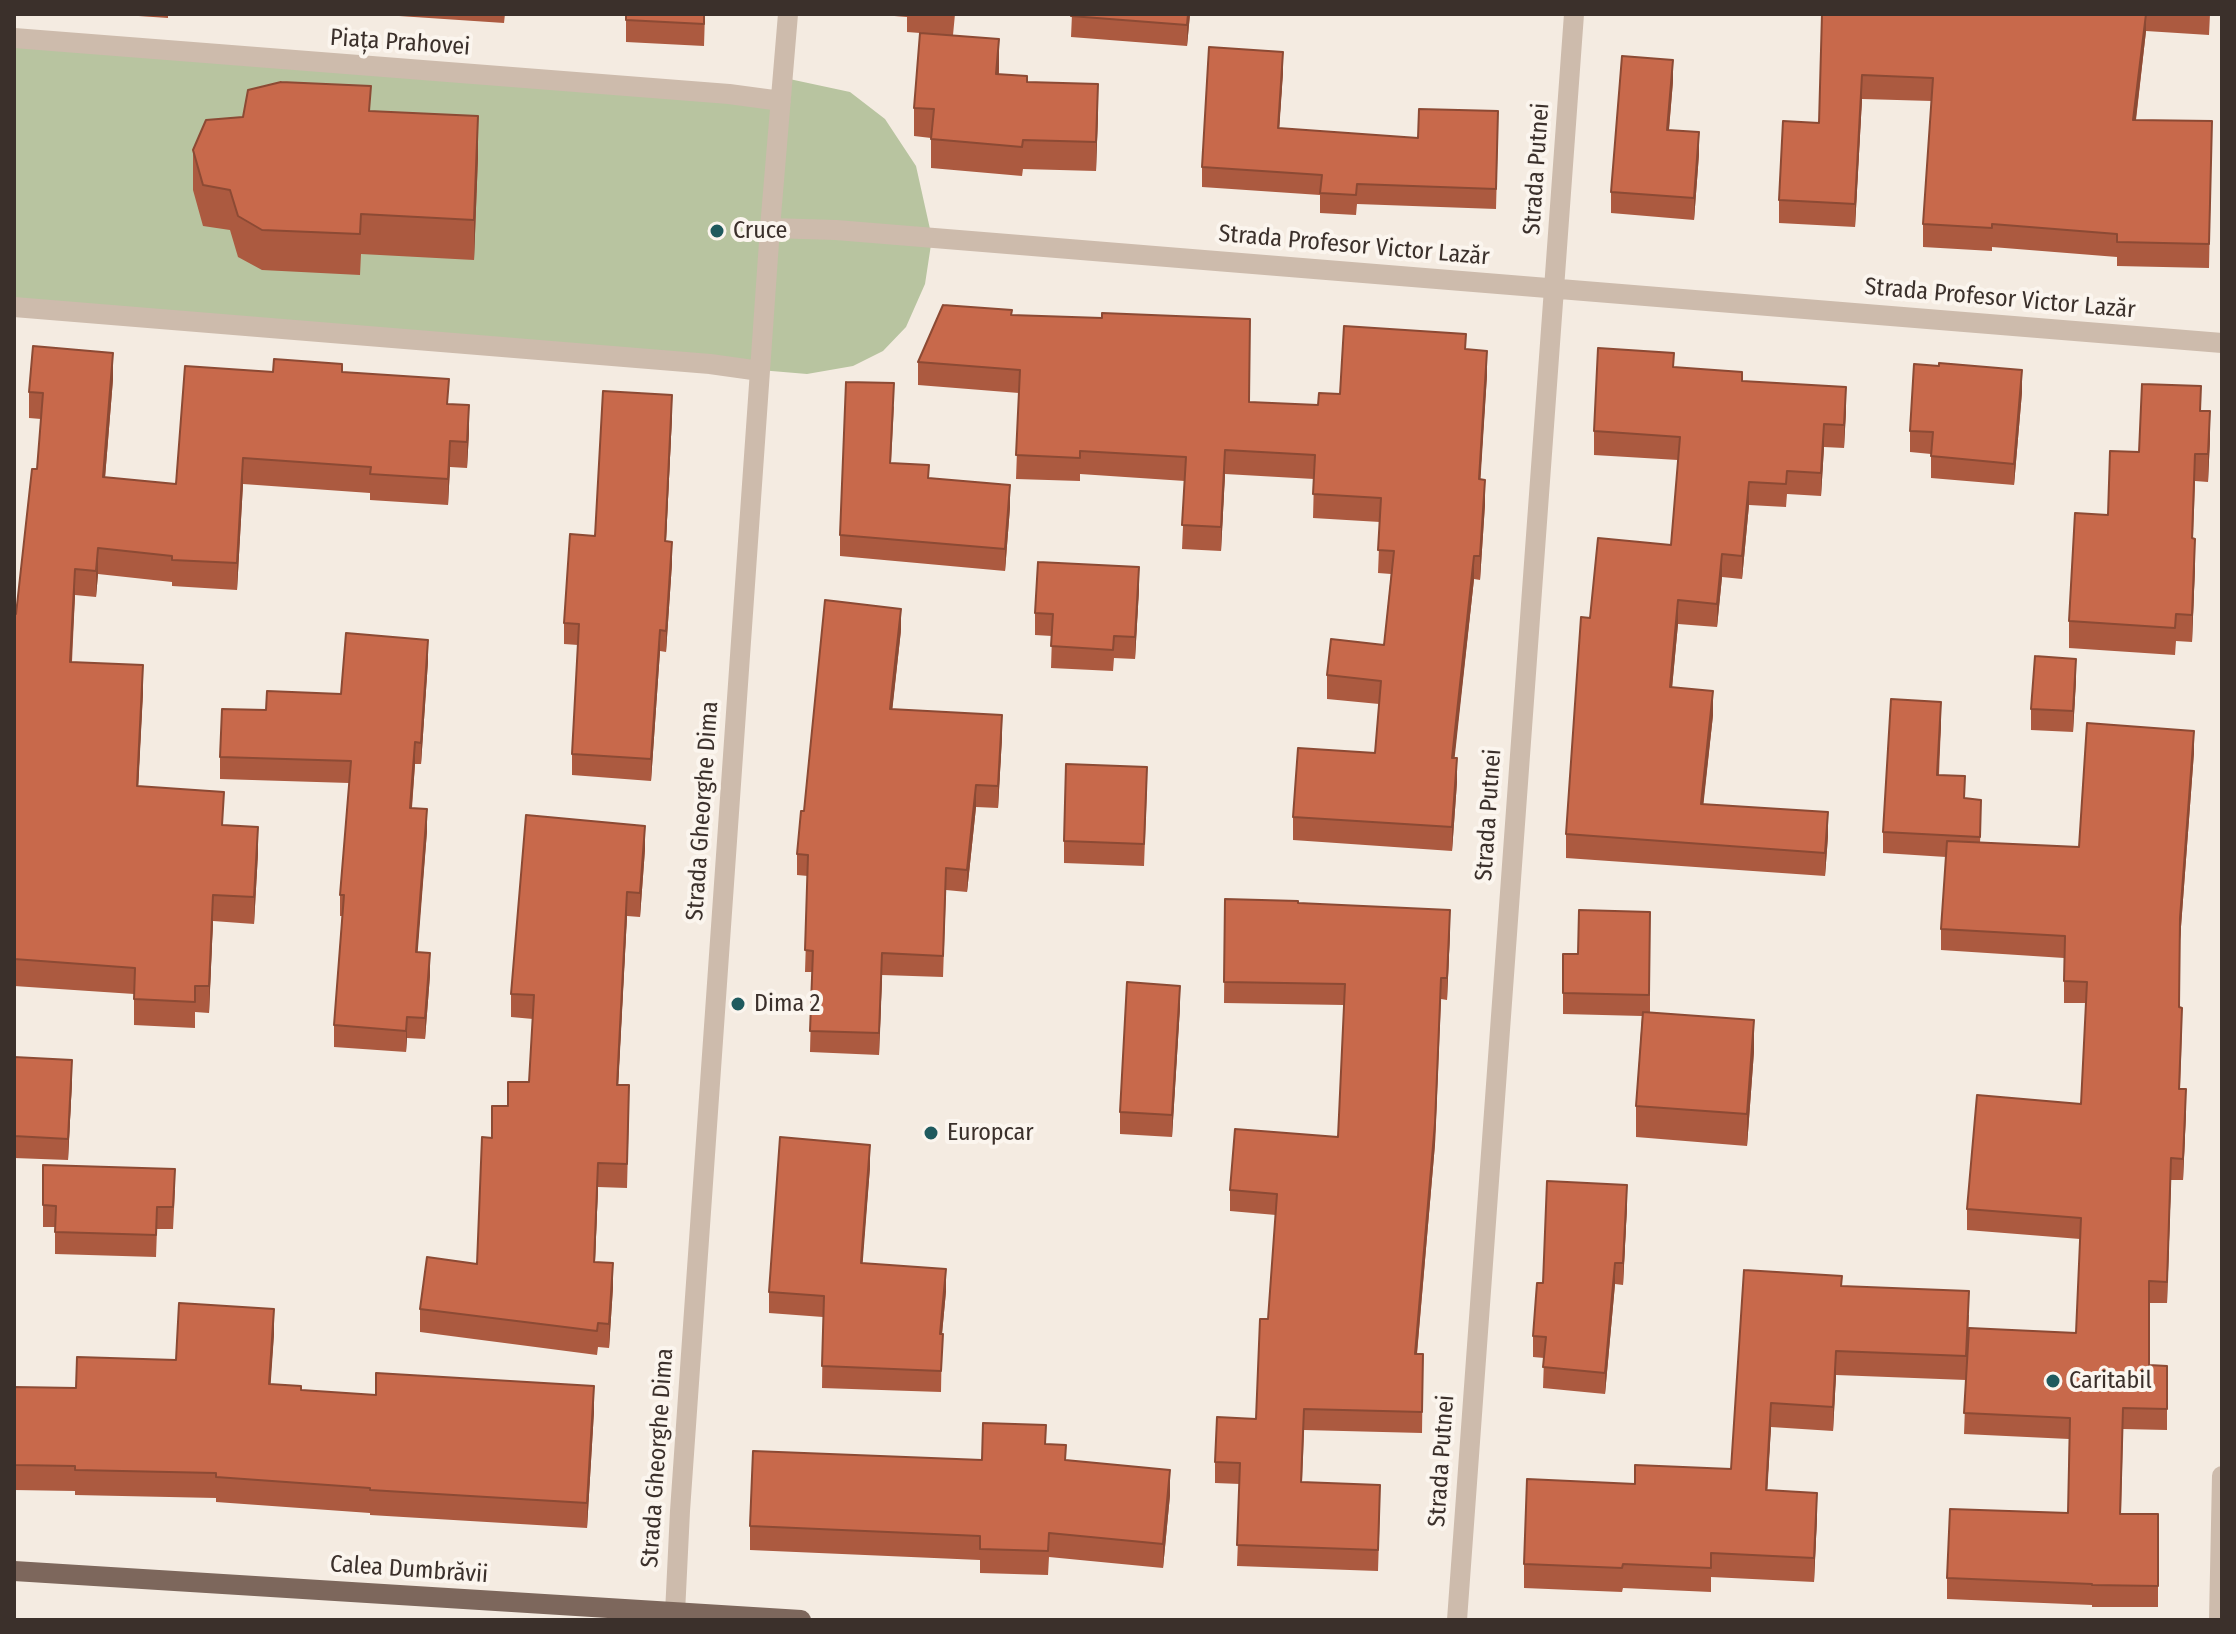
<!DOCTYPE html>
<meta charset="utf-8">
<style>
body{margin:0}
#map{position:relative;width:2236px;height:1634px;overflow:hidden;background:#f4ebe1;font-family:"Fira Sans Condensed",sans-serif}
canvas{display:block}
.frame{position:absolute;inset:0;border:16px solid #3b302b;pointer-events:none}
</style>
<div id="map">
<canvas width="2236" height="1634"></canvas>
<div class="frame"></div>
</div>
<script>
const g = document.querySelector('canvas').getContext('2d');
g.lineJoin = 'round';
function fill(path, color) { g.fillStyle = color; g.fill(path, 'evenodd'); }
const toPath = rows => new Path2D(rows.map(r => 'M' + r).join(''));
function strokePath(path, color, width, dash) { g.strokeStyle = color; g.lineWidth = width; g.lineCap = dash ? 'butt' : 'round'; g.setLineDash(dash || []); g.stroke(path); }
function drawText(font, color, halo, rows, align = 'center') {
  g.font = font + ' "Fira Sans Condensed",sans-serif'; g.lineWidth = 8; g.setLineDash([]); g.textBaseline = 'middle'; g.strokeStyle = halo; g.fillStyle = color; for (const [text, x, y, turn = 0] of rows) {
    g.save(); g.translate(x, y); g.rotate((+turn || 0) * Math.PI / 180); g.textAlign = isNaN(turn) ? turn : align; if (halo) g.strokeText(text, 0, 0); g.fillText(text, 0, 0); g.restore();
  }
}
const green = toPath([
 [14,37,781,101,780,77,850,92,885,119,916,166,932,238,925,284,906,327,883,351,853,366,807,374,14,307]
]);
const minor = toPath([
 [14,38,729,94,781,101],
 [770,228,836,230,2222,343],
 [14,307,710,364,760,371],
 [675,1613,680,1511,770,228,788,14],
 [1457,1620,1574,14],
 [2219,1620,2222,1476]
]);
const major = toPath([
 [14,1571,801,1620]
]);
const wall = toPath([
 [109,14,168,14,168,18],
 [384,14,505,14,504,23,384,15],
 [626,14,705,14,704,46,626,42],
 [869,14,955,14,953,35,999,68,999,74,1027,82,1098,113,1096,171,1023,169,1022,176,931,168,931,138,914,136,914,108,920,33,907,32,907,17],
 [1072,14,1190,14,1187,46,1071,37],
 [1822,14,2210,14,2209,35,2146,31,2136,120,2212,121,2209,268,2117,266,2117,257,1992,247,1992,251,1923,247,1923,224,1932,101,1862,99,1855,227,1779,223,1779,200,1819,123],
 [1283,72,1279,128,1418,138,1498,132,1496,209,1357,204,1356,215,1320,213,1320,195,1202,187,1202,167],
 [1673,81,1669,130,1699,154,1694,220,1611,213,1611,192],
 [371,111,478,156,474,260,361,254,360,275,262,270,238,257,230,230,203,226,193,190,193,150],
 [1011,315,1249,402,1318,405,1340,394,1466,349,1487,375,1480,480,1485,504,1480,580,1474,579,1454,758,1457,782,1452,851,1293,840,1293,817,1375,753,1379,704,1327,699,1327,675,1384,645,1391,574,1378,573,1380,522,1313,518,1314,479,1225,474,1221,551,1182,549,1185,481,1080,474,1080,481,1016,479,1019,393,918,385,918,362],
 [1674,367,1742,381,1846,410,1844,448,1824,447,1821,496,1787,494,1786,507,1749,505,1742,579,1722,577,1717,627,1678,624,1672,687,1713,715,1703,804,1828,836,1825,876,1566,858,1566,834,1590,618,1671,545,1678,460,1594,455,1594,431],
 [273,372,342,372,449,404,469,432,467,468,450,467,448,505,370,500,370,493,243,484,237,590,172,586,172,582,98,574,96,597,75,595,72,662,143,692,138,786,224,825,258,853,254,924,213,921,209,1013,195,1012,195,1028,134,1025,134,994,14,986,14,614,16,614,37,469,41,419,29,418,29,392,113,379,105,477,176,484],
 [2022,392,2014,485,1931,478,1931,454,1910,452,1910,431],
 [894,405,891,463,929,478,1010,507,1005,571,840,556,840,535],
 [2201,411,2210,438,2208,482,2195,481,2193,538,2195,566,2192,642,2176,641,2175,655,2069,648,2069,621,2108,515,2139,452],
 [672,416,666,541,672,563,666,652,660,651,651,781,572,775,572,754,578,645,564,644,564,623,595,536],
 [1139,589,1135,659,1114,658,1113,671,1051,668,1052,636,1035,635,1035,613],
 [901,630,892,710,1002,737,998,808,976,807,967,892,946,890,943,977,882,975,879,1055,810,1052,812,972,805,972,808,876,797,875,797,854,804,811],
 [428,661,421,764,415,764,412,808,427,831,417,952,430,975,425,1039,407,1038,406,1052,334,1047,334,1025,342,916,340,916,340,895,349,783,220,779,220,757,341,694],
 [2076,680,2073,732,2031,730,2031,709],
 [1941,724,1939,775,1965,798,1981,822,1980,843,2079,847,2194,752,2180,940,2179,1007,2182,1029,2180,1089,2186,1111,2183,1180,2171,1180,2167,1303,2149,1303,2149,1365,2167,1366,2167,1430,2123,1429,2121,1514,2158,1514,2158,1607,2092,1607,2092,1605,1947,1599,1947,1578,2068,1513,2069,1439,1964,1434,1966,1380,1836,1375,1833,1431,1771,1427,1767,1490,1817,1517,1814,1582,1711,1577,1711,1592,1623,1588,1622,1592,1524,1588,1524,1564,1635,1484,1731,1469,1842,1286,1969,1315,1967,1358,2076,1333,2080,1239,1967,1230,1967,1209,2081,1104,2086,1003,2064,1003,2064,958,1941,950,1941,929,1946,857,1883,853,1883,832],
 [1147,788,1144,866,1064,863,1064,841],
 [645,849,640,917,627,916,618,1085,629,1109,627,1188,598,1187,595,1262,613,1287,609,1348,598,1347,597,1355,420,1332,420,1309,477,1264,492,1138,508,1106,529,1082,533,1019,511,1017,511,994],
 [1225,899,1298,903,1450,931,1447,1000,1441,999,1435,1144,1417,1354,1423,1354,1422,1433,1304,1430,1302,1482,1380,1506,1378,1571,1237,1566,1240,1484,1215,1483,1215,1462,1256,1419,1268,1319,1276,1215,1230,1211,1230,1190,1338,1137,1344,1005,1224,1003],
 [1650,912,1650,1012,1754,1051,1747,1146,1636,1137,1636,1106,1642,1016,1563,1014,1563,954,1578,954],
 [1180,1007,1172,1137,1120,1134,1120,1112],
 [14,1057,72,1081,68,1160,14,1158],
 [43,1165,175,1190,173,1229,157,1229,156,1257,55,1254,55,1227,43,1227],
 [870,1167,862,1263,946,1291,942,1334,941,1392,822,1388,823,1317,769,1313,769,1292],
 [1627,1206,1623,1285,1615,1284,1605,1394,1543,1388,1544,1358,1533,1357,1533,1336,1543,1283],
 [274,1334,270,1384,301,1391,594,1411,587,1528,370,1515,370,1513,216,1502,216,1498,75,1495,75,1491,14,1490,14,1387,76,1388],
 [1046,1444,1066,1460,1170,1495,1163,1568,1049,1557,1048,1575,980,1573,980,1560,750,1550,750,1526,982,1460]
]);
const shadedWall = toPath([
 [1188,14,1190,14,1187,46,1187,25],
 [2146,14,2146,31,2133,143,2133,120],
 [999,39,999,68,996,103,996,74],
 [1283,52,1283,72,1278,148,1278,128],
 [1673,60,1673,81,1667,151,1667,130],
 [1862,75,1862,99,1855,227,1855,204],
 [1098,84,1098,113,1096,171,1096,142],
 [478,116,478,156,474,260,474,220],
 [1699,132,1699,154,1694,220,1694,198],
 [1487,351,1487,375,1479,503,1479,479],
 [113,353,113,379,103,503,103,477],
 [2022,370,2022,392,2014,485,2014,464],
 [1846,387,1846,410,1844,448,1844,425],
 [672,395,672,416,665,562,665,541],
 [469,405,469,432,467,468,467,442],
 [2210,411,2210,438,2208,482,2208,454],
 [1824,424,1824,447,1821,496,1821,473],
 [450,441,450,467,448,505,448,479],
 [1225,450,1225,474,1221,551,1221,527],
 [243,458,243,484,237,590,237,563],
 [1485,480,1485,504,1480,580,1480,556],
 [1749,482,1749,505,1742,579,1742,556],
 [1010,485,1010,507,1005,571,1005,549],
 [2195,539,2195,566,2192,642,2192,615],
 [672,542,672,563,666,652,666,631],
 [98,548,98,574,96,597,96,571],
 [1722,554,1722,577,1717,627,1717,604],
 [1474,556,1474,579,1452,782,1452,758],
 [1139,567,1139,589,1135,659,1135,637],
 [75,569,75,595,70,688,70,662],
 [1678,600,1678,624,1670,710,1670,687],
 [901,609,901,630,890,731,890,709],
 [660,630,660,651,651,781,651,759],
 [428,640,428,661,421,764,421,743],
 [2076,659,2076,680,2073,732,2073,711],
 [143,665,143,692,137,812,137,786],
 [1713,691,1713,715,1701,827,1701,804],
 [1941,702,1941,724,1937,796,1937,775],
 [1002,715,1002,737,998,808,998,786],
 [2194,731,2194,752,2180,940,2180,918],
 [415,742,415,764,410,829,410,808],
 [1457,758,1457,782,1452,851,1452,827],
 [976,785,976,807,967,892,967,870],
 [427,809,427,831,416,974,416,952],
 [1828,812,1828,836,1825,876,1825,853],
 [645,826,645,849,640,917,640,893],
 [258,827,258,853,254,924,254,897],
 [627,892,627,916,617,1109,617,1085],
 [213,895,213,921,209,1013,209,986],
 [1450,910,1450,931,1447,1000,1447,978],
 [430,953,430,975,425,1039,425,1018],
 [882,953,882,975,879,1055,879,1033],
 [1441,978,1435,1144,1415,1375,1415,1354],
 [1180,986,1180,1007,1172,1137,1172,1115],
 [407,1017,407,1038,406,1052,406,1031],
 [1754,1020,1754,1051,1747,1146,1747,1114],
 [72,1060,72,1081,68,1160,68,1139],
 [2186,1089,2186,1111,2183,1180,2183,1159],
 [870,1145,870,1167,861,1285,861,1263],
 [2171,1158,2171,1180,2167,1303,2167,1282],
 [598,1163,598,1187,594,1286,594,1262],
 [1627,1185,1627,1206,1623,1285,1623,1263],
 [613,1263,613,1287,609,1348,609,1324],
 [1615,1263,1615,1284,1605,1394,1605,1373],
 [946,1269,946,1291,940,1355,940,1334],
 [274,1309,274,1334,269,1409,269,1384],
 [1836,1351,1836,1375,1833,1431,1833,1407],
 [594,1386,594,1411,587,1528,587,1503],
 [1771,1403,1771,1427,1766,1514,1766,1490],
 [1170,1470,1170,1495,1163,1568,1163,1544],
 [1817,1493,1817,1517,1814,1582,1814,1558]
]);
const building = toPath([
 [626,14,704,14,704,24,626,20,626,14],
 [1072,14,1188,14,1187,25,1071,16,1072,14],
 [1822,14,2146,14,2133,120,2212,121,2209,244,2117,242,2117,234,1992,224,1992,228,1923,224,1933,78,1862,75,1855,204,1779,200,1783,121,1819,123,1822,14],
 [920,33,999,39,996,74,1027,76,1027,82,1098,84,1096,142,1023,140,1022,147,931,139,934,109,914,108,920,33],
 [1209,47,1283,52,1278,128,1418,138,1419,109,1498,111,1496,189,1357,184,1356,195,1320,193,1322,175,1202,167,1209,47],
 [1622,56,1673,60,1667,130,1699,132,1694,198,1611,192,1622,56],
 [281,82,371,86,369,111,478,116,474,220,361,214,360,234,262,230,238,216,230,190,203,185,193,150,206,120,243,117,248,90,281,82],
 [943,305,1012,310,1011,315,1102,318,1102,313,1250,319,1249,402,1318,405,1319,393,1340,394,1344,326,1466,334,1465,349,1487,351,1479,479,1485,480,1480,556,1474,556,1452,758,1457,758,1452,827,1293,817,1298,748,1375,753,1381,681,1327,675,1331,639,1384,645,1394,551,1378,550,1381,498,1313,494,1315,455,1225,450,1221,527,1182,525,1186,457,1080,451,1080,458,1016,455,1020,370,918,362,943,305],
 [33,346,113,353,103,477,176,484,185,366,273,372,274,359,342,364,342,372,449,379,447,404,469,405,467,442,450,441,448,479,370,474,371,467,243,458,237,563,172,560,172,556,98,548,96,571,75,569,70,662,143,665,137,786,224,792,222,825,258,827,254,897,213,895,209,986,195,986,195,1002,134,999,135,968,14,959,14,614,16,614,32,469,37,469,43,393,29,392,33,346],
 [1598,348,1674,353,1673,367,1742,372,1742,381,1846,387,1844,425,1824,424,1821,473,1787,471,1786,484,1749,482,1742,556,1722,554,1717,604,1678,600,1670,687,1713,691,1701,804,1828,812,1825,853,1566,834,1581,617,1590,618,1598,538,1671,545,1680,437,1594,431,1598,348],
 [1939,363,2022,370,2014,464,1931,456,1933,432,1910,431,1914,364,1939,366,1939,363],
 [846,382,894,383,890,463,929,465,928,478,1010,485,1005,549,840,535,846,382],
 [2142,384,2201,386,2200,411,2210,411,2208,454,2195,454,2192,538,2195,539,2192,615,2176,614,2175,628,2069,621,2075,513,2108,515,2110,451,2139,452,2142,384],
 [603,391,672,395,665,541,672,542,666,631,660,630,651,759,572,754,579,624,564,623,570,534,595,536,603,391],
 [1038,562,1139,567,1135,637,1114,636,1113,650,1051,646,1053,614,1035,613,1038,562],
 [825,600,901,609,890,709,1002,715,998,786,976,785,967,870,946,868,943,956,882,953,879,1033,810,1031,813,951,805,950,808,855,797,854,801,811,804,811,825,600],
 [346,633,428,640,421,743,415,742,410,808,427,809,416,952,430,953,425,1018,407,1017,406,1031,334,1025,344,895,340,895,351,761,220,757,222,709,266,710,267,691,341,694,346,633],
 [2035,656,2076,659,2073,711,2031,709,2035,656],
 [1891,699,1941,702,1937,775,1965,776,1964,798,1981,800,1980,837,1883,832,1891,699],
 [2087,723,2194,731,2180,918,2179,1007,2182,1008,2179,1089,2186,1089,2183,1159,2171,1158,2167,1282,2149,1281,2149,1365,2167,1366,2167,1409,2123,1408,2120,1514,2158,1514,2158,1586,2092,1585,2092,1584,1947,1578,1950,1509,2068,1513,2070,1418,1964,1413,1969,1328,2076,1333,2081,1218,1967,1209,1977,1095,2081,1104,2087,982,2064,981,2065,936,1941,929,1947,841,2079,847,2087,723],
 [1066,764,1147,767,1144,844,1064,841,1066,764],
 [526,815,645,826,640,893,627,892,617,1085,629,1085,627,1164,598,1163,594,1262,613,1263,609,1324,598,1323,597,1331,420,1309,427,1257,477,1264,482,1137,492,1138,492,1106,508,1106,508,1082,529,1082,534,995,511,994,526,815],
 [1225,899,1298,901,1298,903,1450,910,1447,978,1441,978,1435,1123,1415,1354,1423,1354,1422,1412,1304,1409,1301,1482,1380,1485,1378,1550,1237,1545,1240,1463,1215,1462,1217,1417,1256,1419,1260,1319,1268,1319,1277,1194,1230,1190,1235,1129,1338,1137,1345,984,1224,982,1225,899],
 [1579,910,1650,912,1649,995,1563,993,1563,954,1578,954,1579,910],
 [1127,982,1180,986,1172,1115,1120,1112,1127,982],
 [1643,1012,1754,1020,1747,1114,1636,1106,1643,1012],
 [14,1057,72,1060,68,1139,14,1136,14,1057],
 [780,1137,870,1145,861,1263,946,1269,940,1334,943,1334,941,1371,822,1366,824,1296,769,1292,780,1137],
 [43,1165,175,1169,173,1207,157,1207,156,1235,55,1232,56,1206,43,1205,43,1165],
 [1547,1181,1627,1185,1623,1263,1615,1263,1605,1373,1543,1367,1546,1337,1533,1336,1537,1283,1543,1283,1547,1181],
 [1744,1270,1842,1276,1841,1286,1969,1291,1966,1356,1836,1351,1833,1407,1771,1403,1766,1490,1817,1493,1814,1558,1711,1553,1711,1568,1623,1564,1622,1568,1524,1564,1527,1479,1635,1484,1635,1465,1731,1469,1744,1270],
 [179,1303,274,1309,269,1384,301,1386,301,1390,376,1395,376,1373,594,1386,587,1503,370,1490,370,1488,216,1477,216,1473,75,1470,75,1466,14,1465,14,1387,76,1388,77,1357,176,1360,179,1303],
 [983,1423,1046,1425,1045,1444,1066,1445,1065,1460,1170,1470,1163,1544,1049,1533,1048,1551,980,1549,980,1536,750,1526,753,1451,982,1460,983,1423]
]);
const markers = [
 [717,231,8,"#1f5a5e"],
 [738,1004,8,"#1f5a5e"],
 [931,1133,8,"#1f5a5e"],
 [2053,1381,8,"#1f5a5e"]
];
const streetNames = [
 ["Piața Prahovei",400,43,4],
 ["Strada Putnei",1537,169,-86],
 ["Strada Profesor Victor Lazăr",1354,246,5],
 ["Strada Profesor Victor Lazăr",2000,299,5],
 ["Strada Gheorghe Dima",703,811,-86],
 ["Strada Putnei",1489,815,-86],
 ["Strada Gheorghe Dima",658,1458,-86],
 ["Strada Putnei",1442,1461,-86],
 ["Calea Dumbrăvii",409,1570,4]
];
const poiNames = [
 ["Cruce",733,231],
 ["Dima 2",754,1004],
 ["Europcar",947,1133],
 ["Caritabil",2069,1381]
];
fill(green, '#b8c4a0');
strokePath(minor, '#cdbbac', 20);
strokePath(major, '#7d675c', 20);
fill(wall, '#ac5a40');
fill(shadedWall, '#8c4a34');
fill(building, '#c8694b');
strokePath(building, '#8c4a34', 2);
for (const [x, y, r, color] of markers) { const dot = new Path2D(); dot.arc(x, y, r, 0, 2 * Math.PI); g.fillStyle = color; g.fill(dot); strokePath(dot, '#fbf5ee', 3); }
drawText('24px', '#3b302b', '#fbf5ee', streetNames);
drawText('24px', '#3b302b', '#fbf5ee', poiNames, 'left');
</script>
